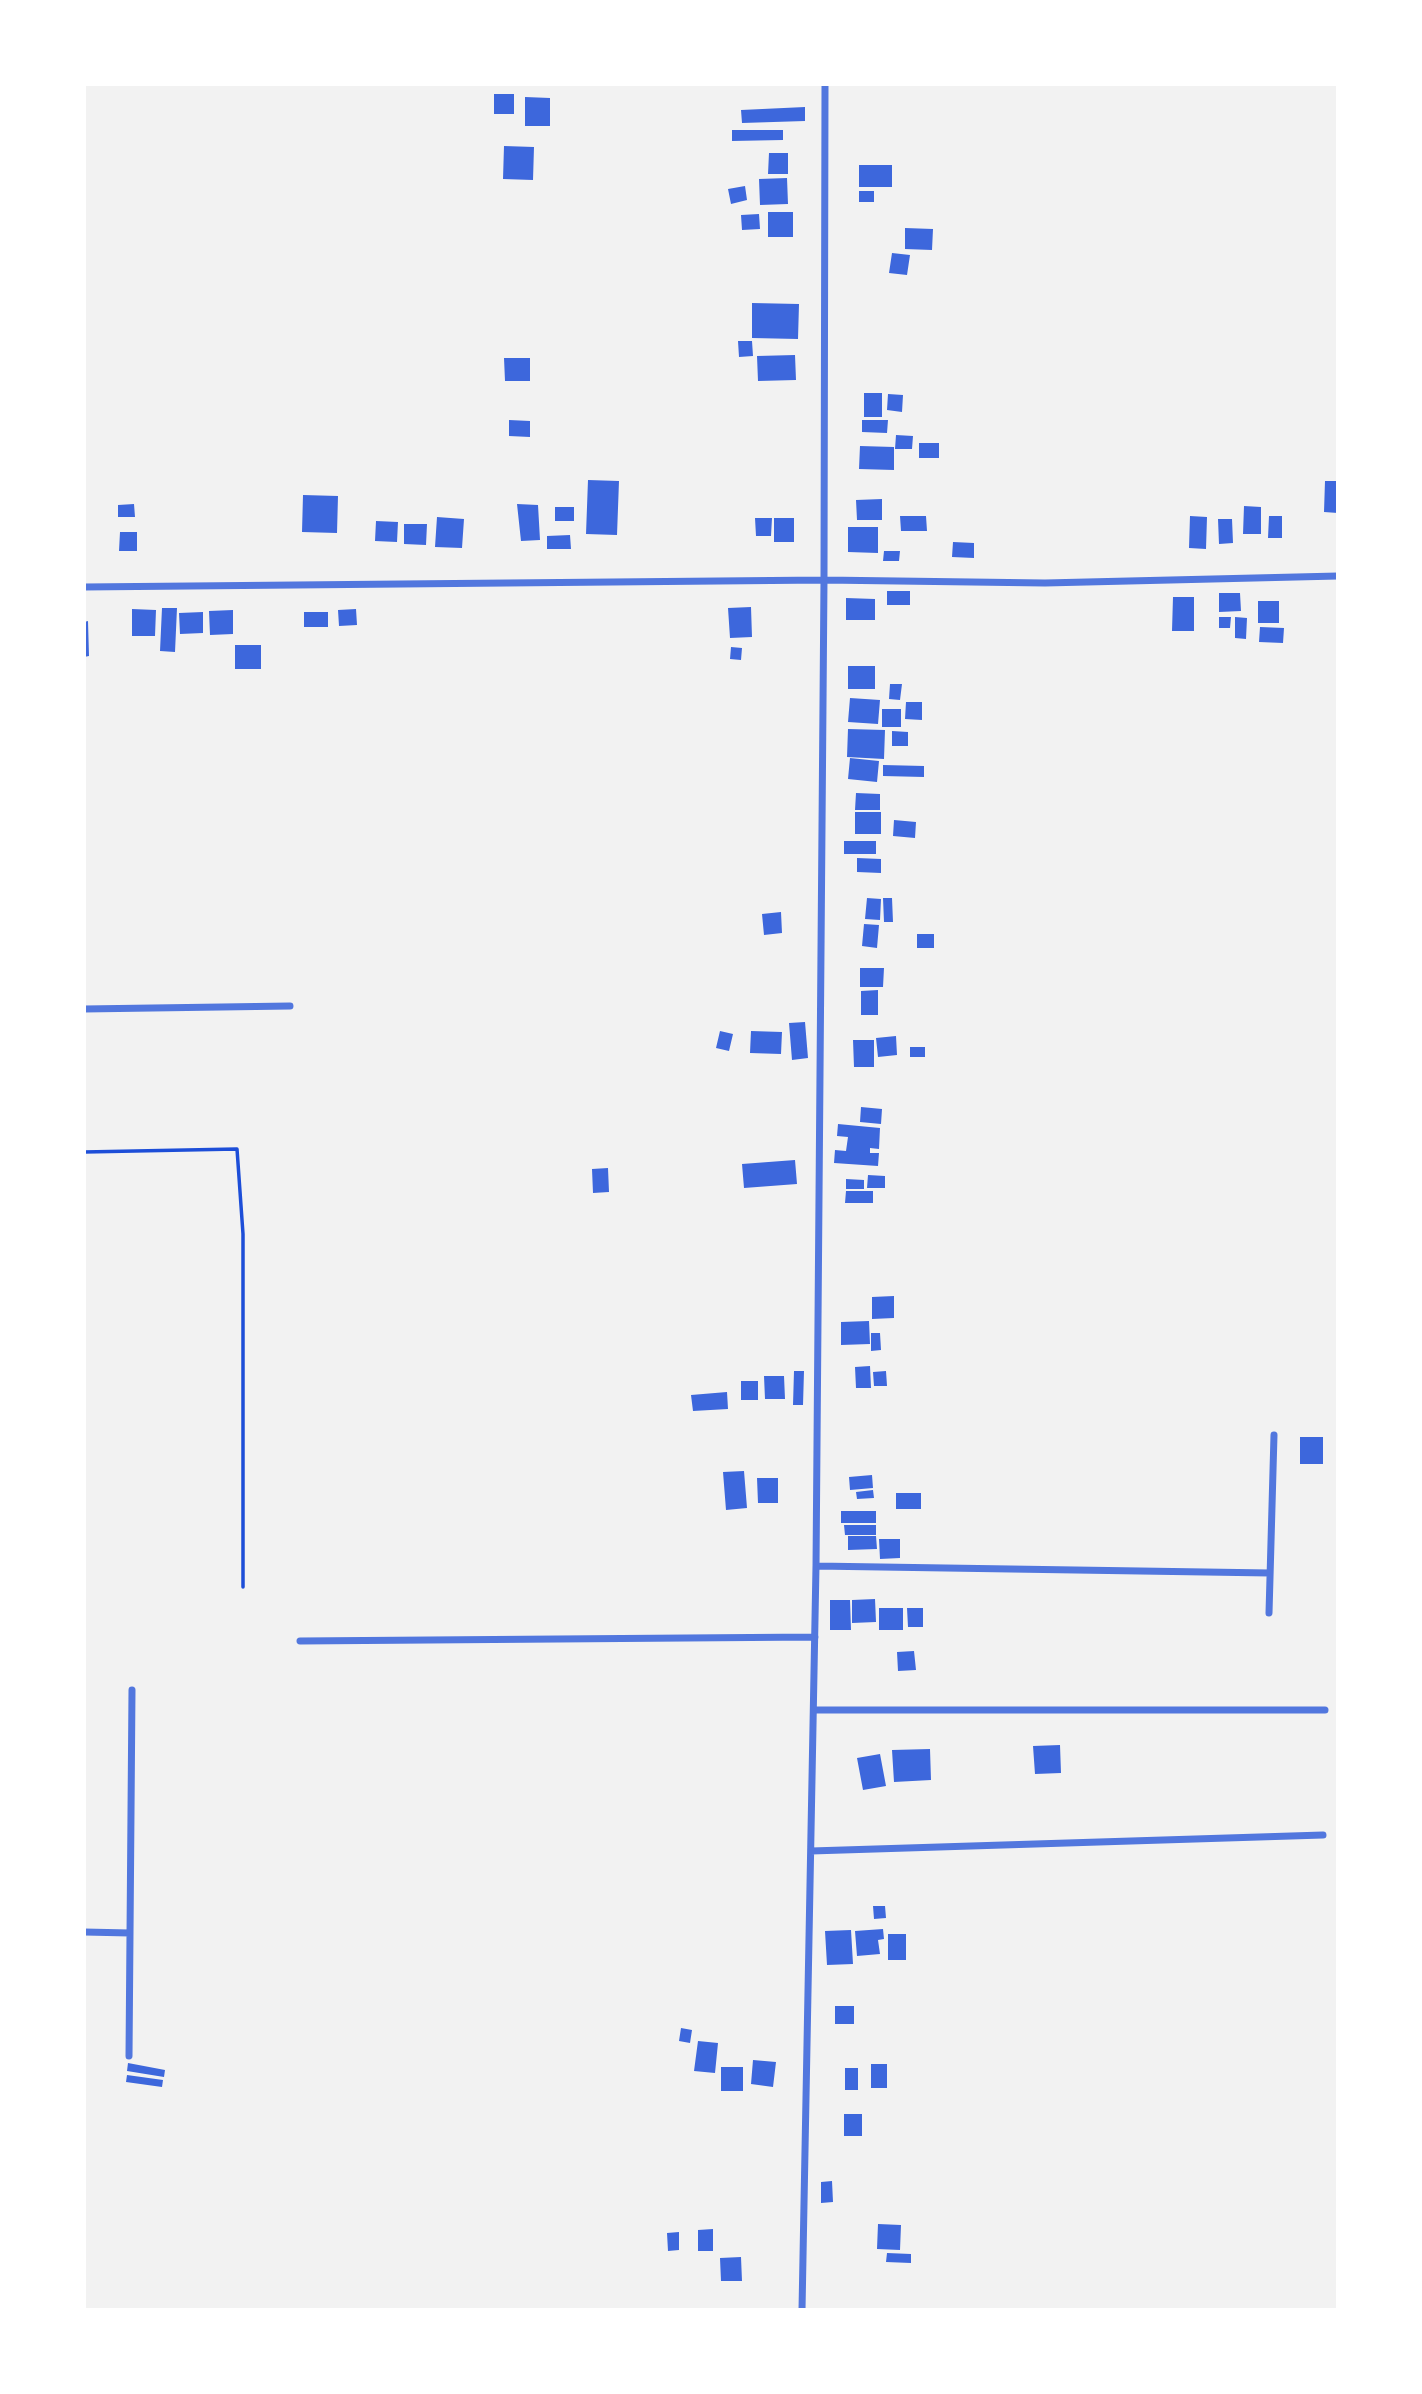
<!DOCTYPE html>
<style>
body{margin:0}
#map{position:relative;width:1422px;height:2394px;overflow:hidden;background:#f2f2f2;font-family:"Work Sans",sans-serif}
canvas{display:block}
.frame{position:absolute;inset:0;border:86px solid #fff;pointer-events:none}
</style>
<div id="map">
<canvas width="1422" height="2394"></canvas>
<div class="frame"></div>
</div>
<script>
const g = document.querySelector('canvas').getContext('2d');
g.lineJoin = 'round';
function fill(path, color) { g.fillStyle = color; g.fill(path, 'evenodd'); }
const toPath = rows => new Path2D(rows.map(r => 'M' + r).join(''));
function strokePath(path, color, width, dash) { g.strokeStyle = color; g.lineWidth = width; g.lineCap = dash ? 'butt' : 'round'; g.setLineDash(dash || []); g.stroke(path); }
const building = toPath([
 [494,94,514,94,514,114,494,114],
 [525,97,550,98,550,126,525,126],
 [805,107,805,121,742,123,741,110],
 [732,130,783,130,783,140,732,141],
 [504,146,534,147,533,180,503,179],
 [769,153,788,153,788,174,768,174],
 [859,165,892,165,892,187,859,187],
 [787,178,788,204,760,205,759,179],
 [745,186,747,200,731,204,728,189],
 [859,191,874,191,874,202,859,202],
 [768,212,793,212,793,237,768,237],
 [759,214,760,229,742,230,741,215],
 [905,228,933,229,932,250,905,249],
 [892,253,910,255,907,275,889,273],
 [752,303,799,304,798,339,752,338],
 [738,341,752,341,753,356,739,357],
 [795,355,796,380,758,381,757,356],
 [504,358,530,358,530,381,505,381],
 [864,393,882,393,882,417,864,417],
 [888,394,903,395,902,412,887,410],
 [509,420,530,421,530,437,509,436],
 [862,420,888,420,887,433,862,432],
 [896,435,913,436,912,449,895,449],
 [919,443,939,443,939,458,919,458],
 [860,446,894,447,894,470,859,469],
 [588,480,619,481,617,535,586,534],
 [1325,481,1338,481,1338,513,1324,512],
 [303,495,338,496,337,533,302,532],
 [882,499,882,520,857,520,856,500],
 [134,504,135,517,118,517,118,505],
 [517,504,538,505,540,540,521,541],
 [1244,506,1261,507,1261,534,1243,534],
 [555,507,574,507,574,521,555,521],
 [900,516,926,516,927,531,901,531],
 [1190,516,1207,517,1206,549,1189,548],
 [1269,516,1282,516,1282,538,1268,538],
 [437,517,464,519,462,548,435,547],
 [755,518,772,518,771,536,756,536],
 [774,518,794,518,794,542,774,542],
 [1218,519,1232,519,1233,543,1219,544],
 [376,521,398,522,397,542,375,541],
 [404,524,427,524,426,545,404,544],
 [848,527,878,527,878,553,848,552],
 [120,532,137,532,137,551,119,551],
 [570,535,571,549,547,549,547,536],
 [953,542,974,543,974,558,952,557],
 [884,551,900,551,899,561,883,561],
 [887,591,910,591,910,605,887,605],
 [1219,593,1240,593,1241,611,1219,612],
 [1173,597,1194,597,1194,631,1172,631],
 [846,598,875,599,875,620,846,620],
 [1258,601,1279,601,1279,623,1258,623],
 [751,607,752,637,730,638,728,608],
 [162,608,177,608,175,652,160,651],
 [132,609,156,610,155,636,132,636],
 [356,609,357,625,339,626,338,610],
 [233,610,233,634,210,635,209,611],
 [203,612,203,633,180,634,179,613],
 [304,612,328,612,328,627,304,627],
 [1219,617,1231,617,1230,628,1219,628],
 [1235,617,1247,618,1246,639,1235,638],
 [88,621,89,656,84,657,84,622],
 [1260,627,1284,628,1283,643,1259,642],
 [235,645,261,645,261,669,235,669],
 [731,647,742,648,741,660,730,659],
 [848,666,875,666,875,689,848,689],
 [890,684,902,684,900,700,889,699],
 [850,698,880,700,878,724,848,722],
 [906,702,922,702,922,720,905,719],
 [882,709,901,709,901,727,882,727],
 [848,729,885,730,884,759,847,757],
 [892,731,908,732,908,746,892,746],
 [850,758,879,761,877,782,848,779],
 [883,765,924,766,924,777,883,776],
 [856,793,880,794,880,810,855,810],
 [855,812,881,812,881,834,855,834],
 [894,820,916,822,915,838,893,836],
 [844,841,876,841,876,854,844,854],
 [857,858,881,859,881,873,857,872],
 [867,898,881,899,880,920,865,919],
 [883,898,892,898,893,922,884,922],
 [781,912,782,933,764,935,762,914],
 [864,924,879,925,877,948,862,946],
 [917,934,934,934,934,948,917,948],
 [860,968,884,968,883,987,860,987],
 [878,990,878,1015,861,1015,861,991],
 [805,1022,808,1058,792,1060,789,1023],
 [720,1031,733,1034,729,1051,716,1048],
 [751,1031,782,1032,781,1054,750,1053],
 [896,1036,897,1055,878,1057,876,1038],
 [853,1040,874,1040,874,1067,854,1067],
 [910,1047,925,1047,925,1057,910,1057],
 [861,1107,882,1109,881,1124,860,1122],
 [838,1124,880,1128,879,1149,870,1148,870,1153,879,1153,878,1166,834,1163,835,1150,846,1151,848,1137,837,1136],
 [795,1160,797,1184,744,1188,742,1164],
 [608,1168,609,1192,593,1193,592,1169],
 [868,1175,885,1176,885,1188,867,1188],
 [846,1179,864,1180,864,1189,846,1189],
 [846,1191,873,1191,873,1203,845,1203],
 [894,1296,894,1318,872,1319,872,1297],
 [869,1321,870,1344,841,1345,841,1322],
 [871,1333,880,1333,881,1350,871,1351],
 [870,1366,871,1388,856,1388,855,1367],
 [794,1371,804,1371,803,1405,793,1405],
 [886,1371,887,1386,874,1386,873,1372],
 [764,1376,784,1376,785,1399,765,1399],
 [741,1381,758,1381,758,1400,741,1400],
 [727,1392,728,1409,693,1411,691,1395],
 [1300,1437,1323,1437,1323,1464,1300,1464],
 [744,1471,747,1508,726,1510,723,1472],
 [872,1475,873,1488,850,1490,849,1477],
 [757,1478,778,1478,778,1503,758,1503],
 [873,1490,874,1498,857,1499,856,1492],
 [896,1493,921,1493,921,1509,896,1509],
 [841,1511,876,1511,876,1523,841,1523],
 [844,1525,876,1525,876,1535,845,1535],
 [848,1536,876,1536,877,1549,848,1550],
 [879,1539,900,1539,900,1558,880,1559],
 [875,1599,876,1622,852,1623,852,1600],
 [830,1600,850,1600,851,1630,830,1630],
 [879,1608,903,1608,903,1630,879,1630],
 [907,1608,923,1608,923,1627,908,1627],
 [914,1651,916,1670,898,1671,897,1652],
 [1060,1745,1061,1773,1035,1774,1033,1746],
 [930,1749,931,1780,894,1782,892,1750],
 [880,1754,886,1786,863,1790,857,1758],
 [873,1906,885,1906,886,1918,874,1919],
 [883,1929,884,1939,878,1940,880,1954,857,1956,855,1931],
 [851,1930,853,1964,827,1965,825,1931],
 [888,1934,906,1934,906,1960,888,1960],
 [835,2006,854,2006,854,2024,835,2024],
 [681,2028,692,2030,690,2043,679,2041],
 [698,2041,718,2043,715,2073,694,2071],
 [753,2060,776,2062,773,2087,751,2084],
 [128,2063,165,2070,164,2077,127,2071],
 [871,2064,887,2064,887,2088,871,2088],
 [721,2067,743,2067,743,2091,721,2091],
 [845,2068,858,2068,858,2090,845,2090],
 [127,2075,163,2080,162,2087,126,2082],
 [844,2114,862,2114,862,2136,844,2136],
 [832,2181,833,2202,821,2203,821,2182],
 [878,2224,901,2225,900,2250,877,2249],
 [713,2229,713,2251,698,2251,698,2230],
 [679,2232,679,2250,668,2251,667,2233],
 [887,2253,911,2254,911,2263,886,2262],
 [741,2257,742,2281,721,2281,720,2258]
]);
const path = toPath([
 [84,1152,237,1149,243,1234,243,1587]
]);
const minor = toPath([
 [84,587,824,580,1045,583,1338,576],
 [84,1009,290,1006],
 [816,1566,1270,1573],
 [1269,1613,1274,1435],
 [300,1641,815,1637],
 [814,1710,1325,1710],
 [811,1851,1323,1835],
 [84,1932,130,1933],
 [129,2056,132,1690],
 [802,2310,816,1566,824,580,825,84]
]);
fill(building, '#3d67dc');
strokePath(path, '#1d4ed8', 3.5);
strokePath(minor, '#5277de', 7);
</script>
